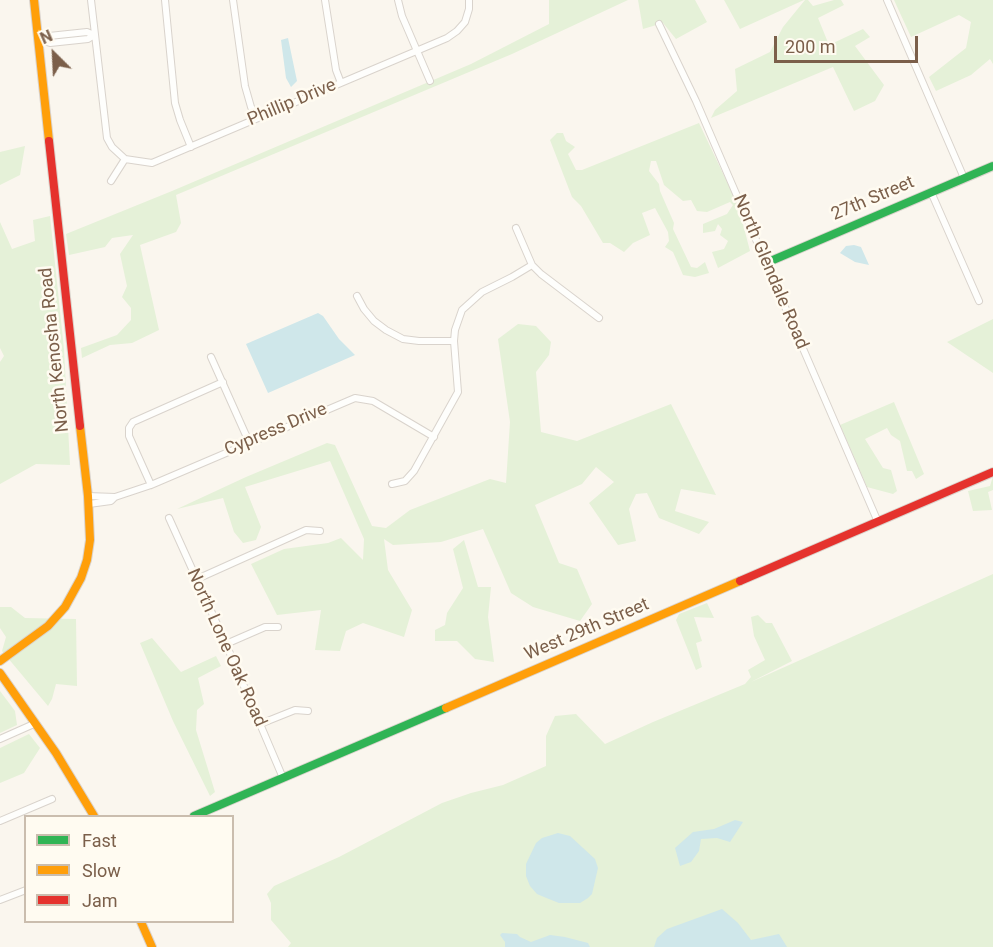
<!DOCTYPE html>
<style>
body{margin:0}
#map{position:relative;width:993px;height:947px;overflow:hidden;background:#faf6ee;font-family:Roboto,sans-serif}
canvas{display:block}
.legend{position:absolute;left:24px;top:815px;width:210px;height:108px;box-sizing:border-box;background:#fffbf1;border:2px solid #cabdae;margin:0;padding:8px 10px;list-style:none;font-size:18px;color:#7b5f4a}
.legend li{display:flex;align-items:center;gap:12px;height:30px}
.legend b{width:30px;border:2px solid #cabdae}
.north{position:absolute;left:24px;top:24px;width:60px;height:60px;-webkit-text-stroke:4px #fffbf1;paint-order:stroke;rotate:336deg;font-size:16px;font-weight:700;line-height:24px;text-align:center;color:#7b5f4a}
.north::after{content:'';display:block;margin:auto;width:21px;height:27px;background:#7b5f4a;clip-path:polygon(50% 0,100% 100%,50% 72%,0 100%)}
.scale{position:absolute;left:774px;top:36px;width:144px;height:27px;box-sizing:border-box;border:3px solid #7b5f4a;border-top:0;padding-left:8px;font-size:18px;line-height:21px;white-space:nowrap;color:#7b5f4a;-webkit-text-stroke:4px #fffbf1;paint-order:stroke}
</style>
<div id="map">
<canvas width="993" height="947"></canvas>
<ul class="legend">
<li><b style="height:8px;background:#30b455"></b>Fast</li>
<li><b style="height:8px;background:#ff9f0a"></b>Slow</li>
<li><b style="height:8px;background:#e5322d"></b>Jam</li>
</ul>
<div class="north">N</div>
<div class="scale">200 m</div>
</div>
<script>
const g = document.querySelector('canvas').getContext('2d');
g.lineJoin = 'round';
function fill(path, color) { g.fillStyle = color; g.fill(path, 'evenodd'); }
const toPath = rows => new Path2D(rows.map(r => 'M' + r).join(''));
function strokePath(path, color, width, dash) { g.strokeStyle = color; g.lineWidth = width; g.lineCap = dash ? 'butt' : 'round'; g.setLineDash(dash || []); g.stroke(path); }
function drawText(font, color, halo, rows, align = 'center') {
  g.font = font + ' Roboto,sans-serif'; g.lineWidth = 5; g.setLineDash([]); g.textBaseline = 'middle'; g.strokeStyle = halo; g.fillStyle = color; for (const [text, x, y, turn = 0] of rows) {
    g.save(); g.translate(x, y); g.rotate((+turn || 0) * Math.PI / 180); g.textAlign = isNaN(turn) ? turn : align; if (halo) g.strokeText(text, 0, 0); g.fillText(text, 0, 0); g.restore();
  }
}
const green = toPath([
 [549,0,628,0,512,54,176,195,181,223,176,232,140,245,159,330,132,343,110,345,82,358,81,348,117,335,131,320,131,308,122,297,127,286,120,254,133,235,112,238,105,247,69,255,66,234,172,191,471,64,549,24],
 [638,0,695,0,707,22,676,39,663,23,643,29],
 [724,0,804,0,740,29],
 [805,0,808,0,813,6,834,0,841,0,844,5,818,18,829,45,863,29,870,37,855,46,884,85,875,101,854,111,833,67,711,118,715,110,737,91,735,69,770,52,783,27],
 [894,0,993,0,993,64,990,59,971,75,936,91,929,77,966,48,971,22,959,15,911,37],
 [699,123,738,205,750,251,718,268,712,252,724,249,728,241,720,235,722,229,718,224,715,231,703,233,703,224,727,214,733,205,730,202,707,212,697,211,691,200,683,201,664,185,656,161,651,161,649,171,659,184,660,191,674,223,673,229,691,267,697,268,705,262,709,273,695,277,683,275,673,252,665,247,669,241,668,232,655,208,642,213,650,235,633,243,624,252,610,243,603,243,581,206,572,197,550,140,557,133,563,133,566,141,575,147,568,154,576,170,582,170],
 [25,146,20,175,0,185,0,152],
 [50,216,64,349,70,465,36,464,0,484,0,362,4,356,0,348,0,222,12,249,35,241,33,220],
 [993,319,993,373,947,342],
 [518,324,536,326,551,342,549,355,536,372,541,432,577,441,671,404,716,495,681,489,675,511,709,522,699,534,659,518,647,493,636,494,629,509,636,541,618,545,589,503,614,482,596,467,582,484,535,505,559,563,577,569,592,604,580,621,533,607,511,593,483,529,441,542,393,545,384,539,388,570,412,610,404,637,363,623,346,631,340,651,315,650,321,610,277,615,251,564,284,549,328,543,341,538,363,560,364,539,330,461,245,487,261,527,256,540,243,543,234,532,223,498,177,509,246,477,327,443,335,445,372,526,386,528,410,510,490,479,506,483,510,422,498,339],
 [894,402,924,474,916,479,912,471,907,471,900,441,891,435,887,428,865,439,883,468,891,470,897,491,893,494,867,487,840,425],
 [993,476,993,490,988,492,992,510,973,511,968,491,990,486],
 [464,540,478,587,491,587,488,617,494,662,475,659,457,641,435,641,435,630,445,625,447,613,463,588,453,549],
 [993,574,993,947,288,947,291,943,271,920,271,903,267,894,274,886,339,857,442,803,471,793,503,785,546,766,546,736,555,716,576,714,605,744,653,722,745,684,751,677,748,670,765,660,754,636,751,617,758,615,766,623,772,623,792,661,751,682],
 [707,603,714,618,694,617,702,641,696,643,702,667,696,670,676,620,679,614],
 [0,607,11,607,25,618,76,619,77,686,56,684,52,699,48,706,2,651,6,637,0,628],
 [152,638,181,672,216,656,221,666,198,678,204,704,197,710,196,730,215,792,210,796,173,721,140,643],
 [0,691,15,711,17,725,0,733],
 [29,734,40,748,24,773,0,783,0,748]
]);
const water = toPath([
 [288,38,297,81,291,87,286,78,281,40],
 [854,245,861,247,869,265,855,262,840,253,846,246],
 [318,313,323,316,339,339,355,355,268,393,246,344],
 [735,820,743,822,730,842,717,838,701,839,699,851,691,862,680,866,675,848,693,832,714,829],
 [558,833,570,836,595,859,598,868,592,894,588,898,580,903,559,903,544,897,537,894,530,886,526,876,526,864,536,843,542,838],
 [722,909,738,923,751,940,779,934,787,947,654,947,657,938,667,929],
 [502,933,517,934,520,937,531,942,550,935,565,937,588,943,590,947,505,947,505,942,500,935]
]);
const street = toPath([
 [91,0,107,138,112,147,125,159,152,163,447,38,457,31,465,22,469,9,469,0],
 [165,0,175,103,180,120,191,147],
 [233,0,245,86,251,107,257,118],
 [325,0,336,70,341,83],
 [398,0,402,16,430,81],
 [887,0,964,178],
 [659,24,696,101,878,522],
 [40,40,50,43,88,39,94,35],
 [40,40,49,36,87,32,94,35],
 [111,181,125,159],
 [931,192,979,301],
 [516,228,532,265,541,274,599,318],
 [357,296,364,309,374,321,386,330,403,339,419,341,454,341],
 [211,357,249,442],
 [392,484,405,481,414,471,458,392,454,341,455,330,462,310,482,292,512,277,532,265],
 [151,485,129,436,129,428,133,422,223,382],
 [88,496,115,497],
 [89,504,111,501,115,497,151,485,355,398,373,401,434,437],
 [169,518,226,644,283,778],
 [197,579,306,530,320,531],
 [226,644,265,627,278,627],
 [260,724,295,710,308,711],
 [0,739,36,723],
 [0,821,52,799],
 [0,900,26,890]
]);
const fast = toPath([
 [766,263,993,166],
 [194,816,446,708]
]);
const slow = toPath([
 [34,0,49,141],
 [0,661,48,626,65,607,81,578,87,560,90,540,88,496,80,426],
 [0,673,56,753,94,816],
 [446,708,740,581],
 [141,922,152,947]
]);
const jam = toPath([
 [49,141,80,426],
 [740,581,993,472]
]);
const streetNames = [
 ["Phillip Drive",292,103,-23],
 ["27th Street",873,199,-23],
 ["North Glendale Road",770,272,67],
 ["North Kenosha Road",55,350,-96],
 ["Cypress Drive",276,430,-23],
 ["West 29th Street",587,630,-23],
 ["North Lone Oak Road",226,648,66]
];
fill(green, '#e5f1d8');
fill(water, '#cfe7ea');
strokePath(street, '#d9d3cc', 8);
strokePath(fast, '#dad3cc', 10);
strokePath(slow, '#dad3cc', 10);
strokePath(jam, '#dad3cc', 10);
strokePath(street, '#fefefc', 6);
strokePath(fast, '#30b455', 8);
strokePath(slow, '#ff9f0a', 8);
strokePath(jam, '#e5322d', 8);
drawText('18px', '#7b5f4a', '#fffbf1', streetNames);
</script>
